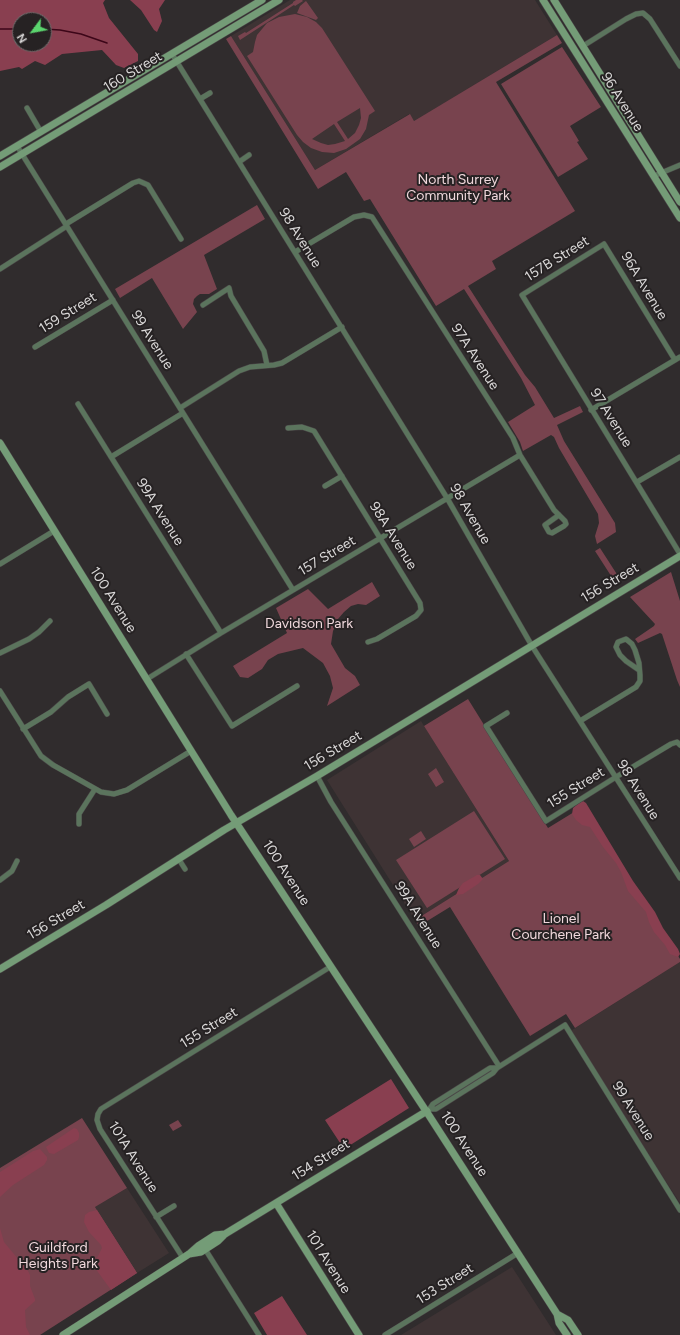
<!DOCTYPE html>
<style>
body{margin:0}
#map{position:relative;width:680px;height:1335px;overflow:hidden;background:#302c2d;font-family:Figtree,sans-serif}
canvas{display:block}
.north{position:absolute;left:12px;top:12px;width:40px;height:40px;box-sizing:border-box;background:#262223;border:1px solid #6e6b6b;border-radius:50%;rotate:238deg;font-size:11px;font-weight:700;line-height:16px;text-align:center;color:#dad8d8}
.north::after{content:'';display:block;margin:auto;width:14px;height:18px;background:#5bd56e;clip-path:polygon(50% 0,100% 100%,50% 72%,0 100%)}
</style>
<div id="map">
<canvas width="680" height="1335"></canvas>
<div class="north">N</div>
</div>
<script>
const g = document.querySelector('canvas').getContext('2d');
g.lineJoin = 'round';
function fill(path, color) { g.fillStyle = color; g.fill(path, 'evenodd'); }
const toPath = rows => new Path2D(rows.map(r => 'M' + r).join(''));
function strokePath(path, color, width, dash) { g.strokeStyle = color; g.lineWidth = width; g.lineCap = dash ? 'butt' : 'round'; g.setLineDash(dash || []); g.stroke(path); }
function drawText(font, color, halo, rows, align = 'center') {
  g.font = font + ' Figtree,sans-serif'; g.lineWidth = 4; g.setLineDash([]); g.textBaseline = 'middle'; g.strokeStyle = halo; g.fillStyle = color; for (const [text, x, y, turn = 0] of rows) {
    g.save(); g.translate(x, y); g.rotate((+turn || 0) * Math.PI / 180); g.textAlign = isNaN(turn) ? turn : align; if (halo) g.strokeText(text, 0, 0); g.fillText(text, 0, 0); g.restore();
  }
}
const built = toPath([
 [290,0,535,0,557,35,414,121,409,114,315,170,231,36],
 [421,721,509,861,415,920,327,780],
 [680,962,680,1203,569,1032],
 [127,1188,169,1253,137,1273,95,1207],
 [512,1267,556,1335,401,1335]
]);
const green = toPath([
 [296,0,302,0,303,1,295,6,294,5,240,40,238,36,245,32,246,33,293,3,293,2],
 [306,1,318,18,316,20,297,13,300,6],
 [295,14,307,17,316,22,322,28,375,111,369,115,366,129,360,139,346,149,334,153,322,152,311,148,303,142,297,135,247,56,253,52,255,42,257,35,267,23,279,17],
 [360,108,361,118,359,125,355,133,348,139,337,122],
 [334,124,345,141,335,144,328,145,321,143,312,139],
 [557,35,562,43,496,82,575,211,492,261,496,269,468,286,525,375,535,387,554,418,580,406,583,412,557,425,564,441,615,523,616,532,597,544,595,536,599,523,598,514,559,448,554,437,551,435,523,451,520,442,508,422,535,405,521,378,464,289,436,306,370,199,364,201,346,172,318,189,226,39,231,36,315,170,410,114,414,121],
 [562,47,601,107,570,126,579,141,577,142,588,159,558,177,501,84],
 [257,205,265,219,204,255,217,289,209,294,200,294,197,296,194,299,193,304,197,312,183,329,152,278,120,298,115,289],
 [600,548,620,579,615,582,595,551],
 [671,572,680,601,680,687,677,680,662,634,660,633,638,643,635,639,654,626,655,624,630,597],
 [372,582,380,596,366,605,358,604,351,606,344,612,338,619,333,631,331,644,345,668,355,676,360,685,327,706,333,688,330,676,323,663,303,648,278,654,268,660,262,669,248,678,240,677,233,666,287,633,276,608,308,589,328,609],
 [468,699,548,828,579,809,583,804,680,959,680,962,575,1028,566,1014,530,1036,450,907,419,926,415,920,509,861,424,726],
 [436,768,444,782,436,787,428,774],
 [474,811,505,859,427,908,396,860],
 [421,831,426,839,414,847,409,839],
 [82,1118,127,1188,95,1207,137,1273,40,1335,0,1335,0,1168],
 [178,1120,182,1126,173,1131,169,1125]
]);
const forest = toPath([
 [0,0,105,0,103,3,109,18,138,54,138,61,124,68,116,65,102,50,62,54,45,65,35,61,22,69,19,67,0,71],
 [20,20,44,20,44,44,20,44],
 [130,0,165,0,159,9,162,21,157,32,154,30,141,10],
 [583,801,586,803,633,881,655,912,663,928,678,949,680,954,678,957,670,954,665,945,654,932,649,922,646,912,628,891,621,872,616,863,603,847,590,827,582,825,576,820,572,814,573,808,579,803],
 [477,875,480,875,483,879,478,884,463,894,456,895,459,888,463,883],
 [391,1079,409,1108,344,1149,325,1120],
 [74,1128,77,1129,79,1133,79,1137,78,1140,54,1154,49,1153,46,1147],
 [40,1149,47,1157,47,1160,44,1165,13,1185,0,1197,0,1172,33,1151],
 [97,1210,137,1273,111,1290,95,1268,95,1262,102,1248,101,1245,89,1232,84,1222,85,1215,89,1212],
 [0,1228,4,1242,28,1271,30,1275,30,1286,35,1299,35,1301,25,1310,26,1327,30,1335,0,1335],
 [282,1296,307,1335,267,1335,254,1313]
]);
const stream = toPath([
 [0,29,20,29],
 [44,29,60,30,81,34,107,43]
]);
const street = toPath([
 [583,46,626,19,636,14,643,13,650,19,680,66],
 [172,54,447,498,532,646,680,878],
 [200,99,210,93],
 [27,108,41,132],
 [17,146,293,590],
 [239,162,249,155],
 [654,176,680,165],
 [66,224,133,183,139,181,148,185,181,239],
 [295,252,354,217,364,215,372,217,513,438,520,455,554,510,565,521,566,524,564,526,552,533,549,532,545,525,559,515],
 [0,269,67,226],
 [203,305,229,288,231,296,264,351,267,365],
 [35,347,113,300],
 [675,360,604,244,522,295,680,554],
 [78,404,221,633],
 [180,408,239,371,250,367,274,365,282,363,342,327],
 [591,410,680,357],
 [288,428,302,427,314,431,420,603,421,610,416,616,377,639,368,642],
 [111,457,183,413],
 [637,482,680,457],
 [325,486,342,476],
 [0,564,54,531],
 [0,653,29,639,39,632,50,621],
 [186,654,232,726,297,686],
 [147,679,221,633,520,455],
 [0,691,41,756,53,765,101,792,114,794,127,790,191,751],
 [507,713,486,726,546,821,616,777,671,744,677,742,680,745],
 [580,721,636,687,640,681,640,675,639,663,635,650,632,644,626,639,618,642,616,647,620,655,626,661,639,670],
 [23,729,51,712,68,697,89,684,107,714],
 [317,776,331,802,499,1066],
 [79,824,79,814,95,789],
 [178,858,185,869],
 [0,880,12,871,17,861],
 [430,1109,436,1109,493,1073,497,1068,565,1025,680,1210],
 [429,1110,433,1104,490,1068,497,1068],
 [156,1217,174,1206],
 [205,1249,259,1335],
 [183,1258,100,1129,97,1120,98,1114,101,1109,330,967],
 [385,1335,518,1253]
]);
const secondary = toPath([
 [543,0,680,218],
 [554,0,680,202],
 [0,156,262,0],
 [0,167,279,0],
 [0,443,231,815,430,1117,557,1314,559,1323,567,1335],
 [0,969,106,905,224,830,317,776,680,556],
 [276,1203,359,1335],
 [189,1254,201,1252,218,1241,225,1234,427,1111],
 [557,1314,568,1320,578,1335],
 [63,1335,189,1254,198,1246,215,1235,225,1234]
]);
const streetNames = [
 ["160 Street",133,72,-31],
 ["96 Avenue",622,102,58],
 ["98 Avenue",300,238,58],
 ["157B Street",557,259,-32],
 ["96A Avenue",644,286,59],
 ["159 Street",68,313,-32],
 ["99 Avenue",152,340,58],
 ["97A Avenue",475,357,57],
 ["97 Avenue",611,418,58],
 ["99A Avenue",160,512,58],
 ["98 Avenue",470,514,60],
 ["98A Avenue",393,536,58],
 ["157 Street",327,556,-31],
 ["156 Street",610,583,-31],
 ["100 Avenue",113,600,58],
 ["156 Street",333,751,-31],
 ["155 Street",576,788,-32],
 ["98 Avenue",638,790,58],
 ["100 Avenue",286,873,57],
 ["99A Avenue",418,915,58],
 ["156 Street",56,920,-31],
 ["155 Street",209,1028,-32],
 ["99 Avenue",633,1111,58],
 ["100 Avenue",464,1144,57],
 ["101A Avenue",133,1157,58],
 ["154 Street",321,1160,-32],
 ["101 Avenue",328,1262,58],
 ["153 Street",445,1284,-32]
];
const parkNames = [
 ["North Surrey",458,180],
 ["Community Park",458,196],
 ["Davidson Park",309,624],
 ["Lionel",561,919],
 ["Courchene Park",561,935],
 ["Guildford",58,1248],
 ["Heights Park",58,1264]
];
fill(built, '#3e3334');
fill(green, '#78434e');
fill(forest, '#893f50');
strokePath(stream, '#3c0618', 1.5);
strokePath(street, '#4b4848', 6);
strokePath(secondary, '#4b4848', 8);
strokePath(street, '#5b745d', 5);
strokePath(secondary, '#749c77', 7);
drawText('14px', '#dad8d8', '#262223', streetNames);
drawText('14px', '#f0d8dc', '#262223', parkNames);
</script>
